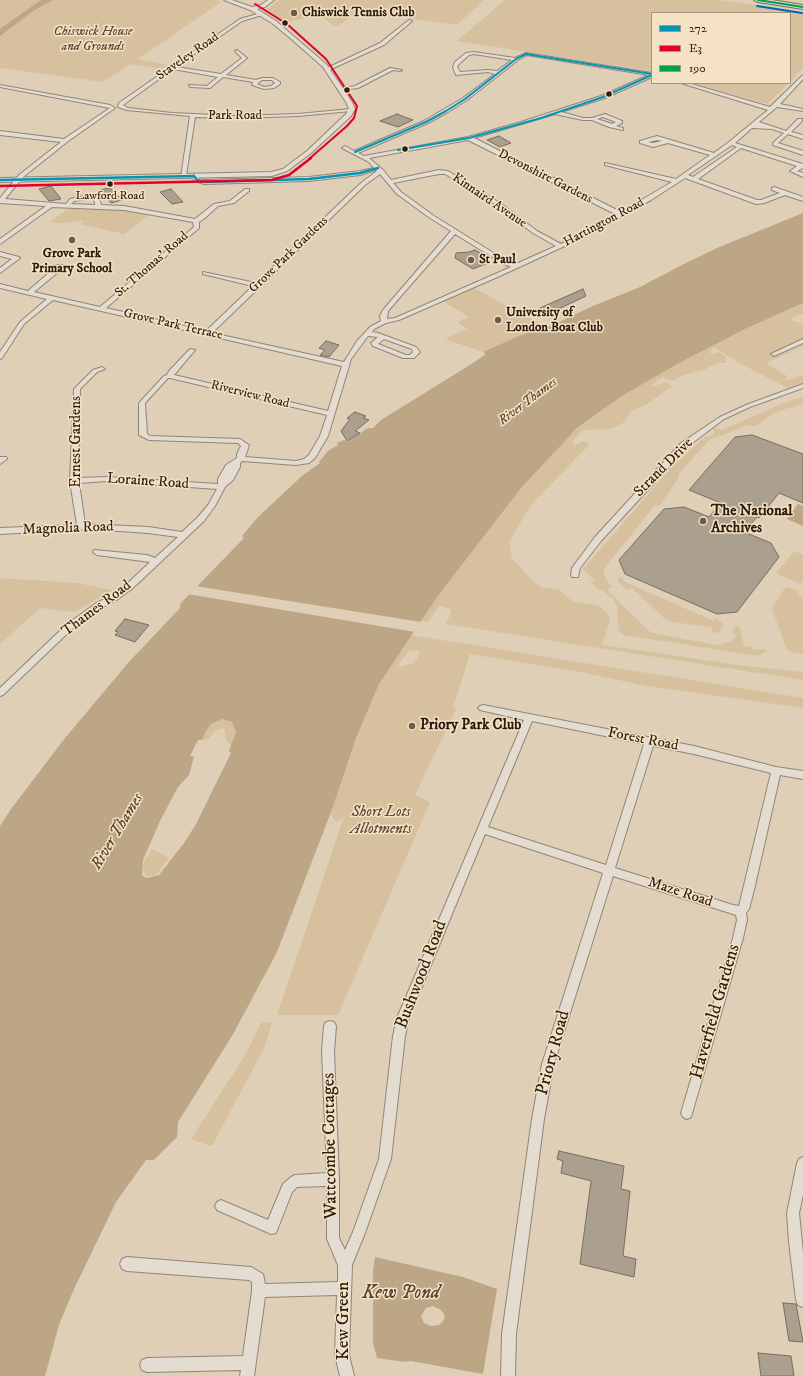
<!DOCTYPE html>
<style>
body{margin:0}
#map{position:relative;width:803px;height:1376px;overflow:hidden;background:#decfb6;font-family:"IM FELL DW Pica",serif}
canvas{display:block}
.legend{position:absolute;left:651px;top:12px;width:140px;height:72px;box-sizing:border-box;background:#f5e2c4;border:1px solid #a5937c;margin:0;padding:5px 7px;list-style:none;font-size:12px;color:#2c1d11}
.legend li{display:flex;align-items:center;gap:8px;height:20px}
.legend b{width:20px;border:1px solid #a5937c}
</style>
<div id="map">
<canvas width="803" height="1376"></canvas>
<ul class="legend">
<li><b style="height:5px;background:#0794b2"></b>272</li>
<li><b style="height:5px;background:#e4002b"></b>E3</li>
<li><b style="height:5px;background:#029f4e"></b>190</li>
</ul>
</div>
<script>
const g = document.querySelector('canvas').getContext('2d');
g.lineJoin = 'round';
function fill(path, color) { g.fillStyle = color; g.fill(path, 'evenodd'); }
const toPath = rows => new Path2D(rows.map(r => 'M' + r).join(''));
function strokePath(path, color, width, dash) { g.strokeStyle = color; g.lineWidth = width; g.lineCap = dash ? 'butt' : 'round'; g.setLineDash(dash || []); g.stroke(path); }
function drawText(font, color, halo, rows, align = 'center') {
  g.font = font + ' "IM FELL DW Pica",serif'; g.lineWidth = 3; g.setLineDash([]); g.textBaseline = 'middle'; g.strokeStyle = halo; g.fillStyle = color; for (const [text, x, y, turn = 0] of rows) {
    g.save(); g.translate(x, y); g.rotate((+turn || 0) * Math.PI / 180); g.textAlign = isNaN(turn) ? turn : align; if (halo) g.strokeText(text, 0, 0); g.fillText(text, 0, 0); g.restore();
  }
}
const green = toPath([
 [0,0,216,0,221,2,138,59,168,65,162,69,131,64,103,82,0,68],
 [279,0,484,0,457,25,359,11,336,27,319,15,282,23,266,11,268,8],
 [505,0,720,0,803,12,803,68,790,82,790,13,652,13,652,71,457,41],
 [693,83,789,83,767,104],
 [70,207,148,212,149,215,124,234,80,224,84,220,63,223,50,222],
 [474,288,546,327,539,329,535,329,483,352,445,339,467,329,458,322,469,317,443,301],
 [803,303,803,313,789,320,803,324,803,346,766,363,787,376,786,381,803,375,803,382,788,388,741,364,714,347,710,352,711,354,719,352,725,356,726,363,717,363,706,369,681,376,673,381,663,377,651,385,655,386,665,382,672,386,646,405,631,411,623,423,611,429,583,430,574,439,572,443,576,445,582,441,590,444,530,506,509,542,512,558,533,581,543,588,558,589,573,602,598,605,607,613,610,621,602,645,745,666,803,672,803,680,446,624,451,613,450,609,439,606,428,622,416,620,500,498,577,429,625,394,681,362,745,329],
 [803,397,803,404,785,409,769,416,756,426,745,425,738,429,709,440,678,475,678,479,660,505,654,506,604,569,604,574,606,579,612,587,607,590,649,631,655,634,717,645,729,642,738,636,732,633,736,626,739,627,744,646,751,646,753,650,766,649,767,651,758,656,624,635,621,633,619,630,617,614,618,608,614,600,604,591,598,590,591,582,595,581,583,569,672,467,705,437,711,436,715,432,713,430,717,428,722,430,781,404],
 [794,551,803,555,803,580,800,584,776,573],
 [621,577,625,582,714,621,713,617,720,621,723,624,723,627,719,632,712,633,712,627,671,622,665,619,632,588,627,590,617,580],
 [0,578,77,583,112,590,75,612,40,608,0,644],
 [787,587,796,590,803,599,803,654,791,652,787,650,772,609,784,589],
 [410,635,803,698,803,708,647,686,585,673,470,654,453,708,456,709,415,795,430,802,338,1015,277,1015,344,817,336,822,329,810,356,717],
 [410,650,420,651,418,657,412,664,398,667,401,661],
 [223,719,228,720,235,726,236,732,232,745,226,741,225,730,223,728,216,730,209,739,202,740,206,731,211,724],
 [152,849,169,858,156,875,146,876,143,869,144,862],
 [272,1022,264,1048,212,1146,191,1139,246,1054,261,1023]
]);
const water = toPath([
 [41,0,53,0,33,11,0,36,0,29],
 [803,213,803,303,745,329,681,362,625,394,577,428,521,488,437,597,379,684,356,738,331,812,277,952,232,1036,178,1122,177,1137,154,1160,146,1160,116,1202,74,1289,59,1325,45,1376,0,1376,0,826,11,809,65,738,128,663,180,608,180,604,244,538,242,536,258,517,302,476,320,463,319,462,328,451,338,445,337,443,344,440,347,442,368,428,373,428,381,420,473,363,486,354,483,352,535,329,544,329,593,306,640,287,682,265,717,248],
 [223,719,232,722,236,732,229,751,231,753,196,824,184,843,159,875,146,878,142,875,143,860,160,821,178,787,189,775,194,757,190,756,198,740,202,740,206,731,211,724],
 [798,504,803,506,803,526,787,519],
 [375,1257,463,1277,497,1289,483,1374,411,1361,405,1362,377,1358,373,1343,373,1270],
 [433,1306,441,1310,445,1316,444,1320,439,1325,431,1326,424,1323,421,1316,426,1308]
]);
const pier = toPath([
 [195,586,421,622,415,632,187,594]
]);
const building = toPath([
 [397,114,413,120,398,127,380,121,397,114],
 [499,136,511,143,500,147,487,140,499,136],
 [51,186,61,199,49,201,39,189,51,186],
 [110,188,122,200,111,203,99,190,110,188],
 [171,189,183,202,172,204,160,192,171,189],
 [475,250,484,255,479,257,488,263,473,269,455,258,456,253,469,252,475,250],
 [583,289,586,296,554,311,531,312,583,289],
 [326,341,339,345,329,357,320,355,325,350,319,348,326,341],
 [355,412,366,416,363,418,369,420,355,431,360,433,347,441,341,431,350,419,347,418,355,412],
 [752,435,803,454,803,503,779,493,759,518,757,517,744,532,771,543,779,557,737,612,717,614,625,574,619,560,664,509,684,507,709,517,721,503,689,490,735,437,752,435],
 [125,619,149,625,135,642,115,635,118,632,115,631,125,619],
 [559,1151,624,1166,621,1189,630,1191,623,1256,636,1259,634,1277,580,1264,591,1181,561,1173,563,1161,557,1159,559,1151],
 [783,1303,796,1304,803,1342,789,1341,783,1303],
 [758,1353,791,1356,794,1376,761,1376,758,1353]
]);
const minor = toPath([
 [261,13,262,15,242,21,176,67,221,74,242,58,235,51,237,50,247,58,226,75,256,80,262,78,273,78,280,82,280,84,274,88,264,89,252,85,253,82,223,77,210,88,191,87,189,86,189,85,207,86,218,77,173,69,123,105,128,108,172,113,236,116,298,114,351,109,353,110,351,111,298,116,236,118,195,117,186,176,181,177,190,116,127,110,118,107,119,103,240,19,261,13],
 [262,80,272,80,275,83,271,86,264,87,257,84,262,80],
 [409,20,412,21,384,45,329,70,325,69,380,43,409,20],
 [474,52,515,58,526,53,652,73,652,77,605,98,561,112,583,118,592,118,605,114,622,121,622,123,616,126,623,128,623,130,609,127,592,120,583,120,555,114,474,138,621,212,672,182,605,165,605,163,676,179,710,155,668,143,653,147,640,143,640,141,657,136,714,153,729,142,768,110,681,83,688,83,770,107,803,75,803,79,780,104,803,109,803,111,777,107,759,122,786,131,798,119,802,119,802,121,791,132,803,135,803,139,788,134,778,143,803,151,803,155,773,145,773,143,784,133,772,129,752,128,735,143,803,164,803,168,797,171,803,173,803,177,790,171,797,166,741,148,698,179,757,200,761,200,780,193,772,190,772,188,774,187,803,197,803,201,785,195,764,203,756,204,685,178,651,200,582,238,502,275,399,320,386,323,374,329,372,332,378,333,416,347,420,352,414,358,403,358,373,346,371,343,378,337,368,336,351,359,328,436,315,458,309,463,296,465,242,461,240,463,240,467,233,480,225,487,215,506,204,521,133,588,118,599,101,608,72,629,3,695,0,696,0,688,66,625,95,604,112,595,127,584,150,562,97,555,93,552,94,550,147,555,155,558,178,537,148,533,91,529,0,534,0,528,77,525,70,481,74,389,93,370,102,367,105,369,97,372,80,389,78,478,107,477,218,484,218,479,226,465,237,458,237,454,241,446,238,443,149,440,139,435,139,403,164,376,167,375,169,371,190,349,195,350,174,375,328,411,342,366,53,300,24,324,2,358,0,359,0,352,20,322,47,299,0,288,0,284,28,291,51,271,50,269,54,265,65,265,68,267,64,272,57,273,34,292,100,307,194,227,193,222,124,210,52,207,0,244,0,239,46,206,0,203,0,198,19,175,61,142,0,135,0,131,64,139,110,108,0,87,0,85,110,105,115,108,67,142,23,177,5,199,66,204,70,199,93,194,100,201,101,205,124,206,195,219,214,204,230,201,245,189,249,189,249,191,234,203,218,206,205,218,199,222,199,228,106,308,206,331,253,286,203,274,203,272,256,283,361,183,377,171,376,170,360,175,309,181,204,184,195,181,191,176,192,175,196,175,199,179,204,180,309,177,360,171,374,168,369,162,342,148,345,146,354,151,424,121,463,98,495,74,488,72,456,75,453,67,455,62,466,53,474,52],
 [474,54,512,60,497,71,488,70,460,72,457,67,459,64,469,55,474,54],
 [527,55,649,75,601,96,521,122,468,137,364,156,358,153,428,123,448,112,467,100,518,60,527,55],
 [603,117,616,122,612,124,597,119,603,117],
 [468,140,615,214,617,215,561,244,537,231,500,203,448,171,439,170,391,180,383,170,369,158,468,140],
 [657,140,662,141,653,143,648,142,657,140],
 [732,145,737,147,693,177,688,175,732,145],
 [380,174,397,194,430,218,451,231,383,310,380,316,381,321,370,327,357,341,344,362,212,333,365,185,380,174],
 [439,174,445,174,496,205,533,233,556,246,516,264,508,262,434,216,401,192,393,183,439,174],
 [92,198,95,202,95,205,71,204,74,201,92,198],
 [455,234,504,264,511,267,395,318,387,319,388,311,455,234],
 [384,339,412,349,413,352,410,355,406,355,378,344,384,339],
 [168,378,170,378,327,415,320,436,309,455,304,459,296,461,245,457,249,445,240,439,150,436,147,434,145,403,168,378],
 [107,481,217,489,208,505,198,517,182,532,148,527,85,524,79,483,107,481],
 [390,68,402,70,400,71,393,70,358,88,339,90,337,89,355,86,390,68],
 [0,252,19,257,20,258,0,273,0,268,12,259,0,256,0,252],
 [803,339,803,343,776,355,774,356,771,354,803,339],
 [803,384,803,388,750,407,724,419,687,447,601,541,580,568,578,577,572,577,571,575,572,568,595,537,681,443,720,417,746,405,803,384],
 [0,457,6,457,7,459,0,464,0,457],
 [483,705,694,746,776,767,803,771,803,779,780,775,754,890,749,909,746,913,747,920,743,938,691,1117,687,1119,683,1117,681,1113,733,938,737,920,736,915,613,876,554,1064,544,1119,516,1334,515,1376,501,1376,502,1334,532,1119,542,1064,603,873,485,834,409,1018,405,1036,391,1159,365,1233,352,1265,349,1355,354,1376,340,1376,335,1355,337,1295,265,1297,254,1376,240,1376,241,1370,147,1372,142,1370,140,1365,142,1360,147,1358,243,1356,252,1291,252,1282,249,1280,127,1271,122,1269,120,1264,122,1259,127,1257,251,1267,263,1274,265,1284,338,1282,338,1265,327,1239,327,1186,297,1187,292,1192,276,1233,271,1234,217,1210,215,1206,217,1202,221,1200,268,1220,283,1184,291,1177,295,1175,327,1173,322,1051,324,1026,326,1022,330,1021,334,1022,336,1026,334,1051,339,1179,339,1238,345,1250,353,1232,379,1159,393,1036,397,1018,524,720,480,710,478,708,480,706,483,705],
 [532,721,644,744,606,865,488,827,532,721],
 [653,746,694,754,771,773,739,906,733,905,615,868,653,746],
 [803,1157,803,1195,799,1213,803,1253,803,1307,798,1305,796,1300,789,1242,787,1213,797,1163,799,1159,803,1157]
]);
const tertiary = toPath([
 [224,0,232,0,252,7,261,5,268,0,274,0,265,7,257,9,276,21,327,65,352,102,355,109,351,116,311,153,287,171,272,176,0,182,0,178,271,172,283,169,307,151,346,114,349,109,346,102,323,67,289,37,272,23,250,10,224,0]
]);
const trunk = toPath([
 [754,0,772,0,803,5,803,9,758,2,754,0]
]);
const bus1Far1 = toPath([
 [398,150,469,138,541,118,603,97,652,75],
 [355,152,426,122,446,111,465,99,516,59,526,54,652,74]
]);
const bus1 = toPath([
 [194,176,197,180,204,182,309,179,360,173,378,168],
 [0,180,194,176]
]);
const bus2Far1 = toPath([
 [255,4,287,24,326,59,357,106,354,118,347,126,309,159]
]);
const bus2 = toPath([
 [0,186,272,180,289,175,311,158]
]);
const bus3 = toPath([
 [758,0,803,7]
]);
const bus4 = toPath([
 [757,6,802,13]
]);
const markers = [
 [294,13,4,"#6a5b4b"],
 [285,23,3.5,"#2c1d11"],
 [347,90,3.5,"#2c1d11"],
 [609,94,3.5,"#2c1d11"],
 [405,149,3.5,"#2c1d11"],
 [110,184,3.5,"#2c1d11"],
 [72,240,4,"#6a5b4b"],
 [471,260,4,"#6a5b4b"],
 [498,320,4,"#6a5b4b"],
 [703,521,4,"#6a5b4b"],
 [412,726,4,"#6a5b4b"]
];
const farBusnames = [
 ["Lawford Road",110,197]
];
const farPoinames = [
 ["Chiswick Tennis Club",302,13],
 ["Grove Park",72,254,"center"],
 ["Primary School",72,269,"center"],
 ["St Paul",479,260],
 ["University of",506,313],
 ["London Boat Club",506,328]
];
const farParknames = [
 ["Chiswick House",93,32],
 ["and Grounds",93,47]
];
const farStreetnames = [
 ["Staveley Road",188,57,-35],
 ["Park Road",235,116],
 ["Devonshire Gardens",545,177,27],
 ["Kinnaird Avenue",489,201,34],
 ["Hartington Road",604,223,-28],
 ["Grove Park Gardens",289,255,-44],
 ["St. Thomas' Road",152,265,-41],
 ["Grove Park Terrace",173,325,13],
 ["Riverview Road",250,395,14]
];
const farWaternames = [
 ["River Thames",528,402,-37]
];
const streetNames = [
 ["Ernest Gardens",77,442,-90],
 ["Strand Drive",664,468,-45],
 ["Loraine Road",148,482,4],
 ["Magnolia Road",68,529,-2],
 ["Thames Road",97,609,-37],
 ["Forest Road",643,740,11],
 ["Maze Road",680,893,18]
];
const poiNames = [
 ["The National",711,512],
 ["Archives",711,529],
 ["Priory Park Club",420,726]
];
const parkNames = [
 ["Short Lots",381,813],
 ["Allotments",381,830]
];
const waterNames = [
 ["River Thames",118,832,-59]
];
const nearStreetnames = [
 ["Bushwood Road",422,975,-69],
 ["Haverfield Gardens",716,1012,-74],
 ["Priory Road",554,1053,-75],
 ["Wattcombe Cottages",331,1146,-91],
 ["Kew Green",344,1321,-90]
];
const nearWaternames = [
 ["Kew Pond",401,1294]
];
fill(green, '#d6c09e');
fill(water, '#bca686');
fill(pier, '#decfb6');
fill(building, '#aba08e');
strokePath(building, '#776e60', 1);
strokePath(minor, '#908677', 2);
strokePath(tertiary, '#908677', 2);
strokePath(trunk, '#776e60', 2);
fill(minor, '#e4dcd0');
fill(tertiary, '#e4dcd0');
fill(trunk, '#dfd6c8');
strokePath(bus1Far1, '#0794b2', 2);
strokePath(bus1, '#0794b2', 2.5);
strokePath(bus2Far1, '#e4002b', 2);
strokePath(bus2, '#e4002b', 2.5);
strokePath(bus3, '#029f4e', 2);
strokePath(bus4, '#0065bd', 2);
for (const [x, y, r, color] of markers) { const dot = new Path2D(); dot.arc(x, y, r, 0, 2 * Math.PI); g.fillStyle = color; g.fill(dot); strokePath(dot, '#f5e2c4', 1.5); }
drawText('12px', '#2c1d11', '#f5e2c4', farBusnames);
drawText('bold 13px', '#2c1d11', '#f5e2c4', farPoinames, 'left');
drawText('italic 13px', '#5d4a36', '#f5e2c4', farParknames);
drawText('13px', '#2c1d11', '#f5e2c4', farStreetnames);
drawText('italic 13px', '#594733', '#f5e2c4', farWaternames);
drawText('15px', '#2c1d11', '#f5e2c4', streetNames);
drawText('bold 15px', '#2c1d11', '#f5e2c4', poiNames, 'left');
drawText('italic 15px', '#5d4a36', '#f5e2c4', parkNames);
drawText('italic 16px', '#594733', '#f5e2c4', waterNames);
drawText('18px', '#2c1d11', '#f5e2c4', nearStreetnames);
drawText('italic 19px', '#594733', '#f5e2c4', nearWaternames);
</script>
